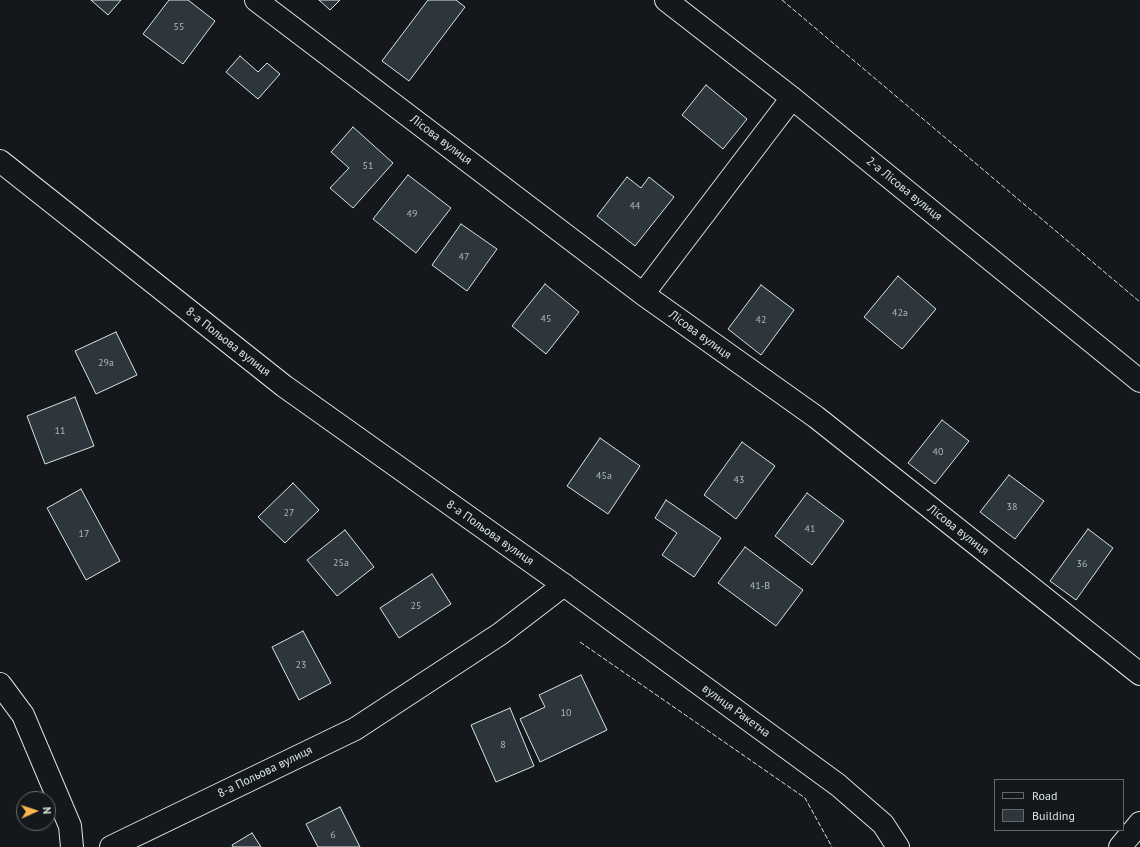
<!DOCTYPE html>
<meta charset="utf-8">
<style>
body{margin:0}
#map{position:relative;width:1140px;height:847px;overflow:hidden;background:#14181c;font-family:"PT Sans",sans-serif}
canvas{display:block}
.legend{position:absolute;left:994px;top:779px;width:130px;height:52px;box-sizing:border-box;background:#14181c;border:1px solid #626a69;margin:0;padding:5px 7px;list-style:none;font-size:12px;color:#d8e6dc}
.legend li{display:flex;align-items:center;gap:8px;height:20px}
.legend b{width:20px;border:1px solid #626a69}
.north{position:absolute;left:16px;top:791px;width:40px;height:40px;box-sizing:border-box;background:#14181c;border:1px solid #626a69;border-radius:50%;rotate:87deg;font-size:11px;font-weight:700;line-height:16px;text-align:center;color:#d8e6dc}
.north::after{content:'';display:block;margin:auto;width:14px;height:18px;background:#ffb74d;clip-path:polygon(50% 0,100% 100%,50% 72%,0 100%)}
</style>
<div id="map">
<canvas width="1140" height="847"></canvas>
<ul class="legend">
<li><b style="height:5px;background:#14181c"></b>Road</li>
<li><b style="height:11px;background:#2c363c"></b>Building</li>
</ul>
<div class="north">N</div>
</div>
<script>
const g = document.querySelector('canvas').getContext('2d');
g.lineJoin = 'round';
function fill(path, color) { g.fillStyle = color; g.fill(path, 'evenodd'); }
const toPath = rows => new Path2D(rows.map(r => 'M' + r).join(''));
function strokePath(path, color, width, dash) { g.strokeStyle = color; g.lineWidth = width; g.lineCap = dash ? 'butt' : 'round'; g.setLineDash(dash || []); g.stroke(path); }
function drawText(font, color, halo, rows, align = 'center') {
  g.font = font + ' "PT Sans",sans-serif'; g.lineWidth = 3; g.setLineDash([]); g.textBaseline = 'middle'; g.strokeStyle = halo; g.fillStyle = color; for (const [text, x, y, turn = 0] of rows) {
    g.save(); g.translate(x, y); g.rotate((+turn || 0) * Math.PI / 180); g.textAlign = isNaN(turn) ? turn : align; if (halo) g.strokeText(text, 0, 0); g.fillText(text, 0, 0); g.restore();
  }
}
const building = toPath([
 [91,0,121,0,108,15,91,0],
 [169,0,188,0,215,21,183,64,143,34,169,0],
 [319,0,340,0,330,10,319,0],
 [428,0,456,0,465,7,409,81,382,61,428,0],
 [240,56,258,72,267,63,280,74,258,99,226,72,240,56],
 [706,85,747,119,723,149,682,115,706,85],
 [353,127,393,163,353,208,330,188,349,168,331,152,353,127],
 [408,175,451,208,416,253,373,219,408,175],
 [627,177,641,188,649,177,674,197,635,246,597,216,627,177],
 [461,224,497,249,467,291,432,265,461,224],
 [898,276,936,309,902,349,864,317,898,276],
 [545,284,579,312,546,354,512,326,545,284],
 [761,285,794,310,761,355,728,329,761,285],
 [116,332,137,375,96,394,75,351,116,332],
 [75,397,94,446,45,464,27,416,75,397],
 [942,420,969,441,935,484,908,463,942,420],
 [600,438,640,466,608,514,567,486,600,438],
 [742,442,775,466,736,519,704,495,742,442],
 [1009,475,1044,501,1015,539,980,512,1009,475],
 [293,483,319,510,285,543,258,517,293,483],
 [81,489,120,561,86,580,47,508,81,489],
 [807,493,844,521,812,565,775,536,807,493],
 [666,500,721,538,694,577,662,555,677,533,655,518,666,500],
 [1088,529,1113,548,1076,600,1050,581,1088,529],
 [345,530,374,567,337,596,307,560,345,530],
 [745,547,803,590,776,626,718,583,745,547],
 [432,574,451,604,399,638,380,608,432,574],
 [303,631,331,683,299,700,272,647,303,631],
 [581,675,607,730,540,762,520,719,545,707,539,695,581,675],
 [510,708,534,766,496,782,471,725,510,708],
 [340,807,360,847,318,847,306,824,340,807],
 [252,833,261,847,233,847,232,845,252,833]
]);
const minor = toPath([
 [256,0,643,294,816,417,1140,674],
 [666,0,792,98,1140,381],
 [643,294,792,98],
 [0,684,23,715,70,826,72,847],
 [111,847,355,729,500,634,564,585],
 [1120,847,1140,823]
]);
const tertiary = toPath([
 [0,161,284,386,564,585,838,785,883,824,898,847]
]);
const fence = toPath([
 [782,0,1140,302],
 [580,642,805,798,832,847]
]);
const numberNames = [
 ["55",179,27],
 ["51",368,166],
 ["44",635,206],
 ["49",412,214],
 ["47",464,257],
 ["42а",900,313],
 ["45",546,319],
 ["42",761,320],
 ["29а",106,363],
 ["11",60,431],
 ["40",938,452],
 ["45а",604,476],
 ["43",739,480],
 ["38",1012,507],
 ["27",289,513],
 ["41",810,529],
 ["17",84,534],
 ["25а",341,563],
 ["36",1082,564],
 ["41-В",760,586],
 ["25",416,606],
 ["23",301,665],
 ["10",566,713],
 ["8",503,745],
 ["6",333,835]
];
const streetNames = [
 ["Лісова вулиця",441,140,37],
 ["2-а Лісова вулиця",904,189,39],
 ["Лісова вулиця",700,335,36],
 ["8-а Польова вулиця",228,342,38],
 ["Лісова вулиця",958,530,38],
 ["8-а Польова вулиця",490,533,35],
 ["вулиця Ракетна",736,711,36],
 ["8-а Польова вулиця",265,772,-26]
];
fill(building, '#2c363c');
strokePath(building, '#d8e6dc', 1);
strokePath(minor, '#d8e6dc', 24);
strokePath(tertiary, '#d8e6dc', 24);
strokePath(minor, '#14181c', 22);
strokePath(tertiary, '#14181c', 22);
strokePath(fence, '#d8e6dc', 1, [5, 2]);
drawText('10px', '#adbab4', null, numberNames);
drawText('12px', '#d8e6dc', '#14181c', streetNames);
</script>
